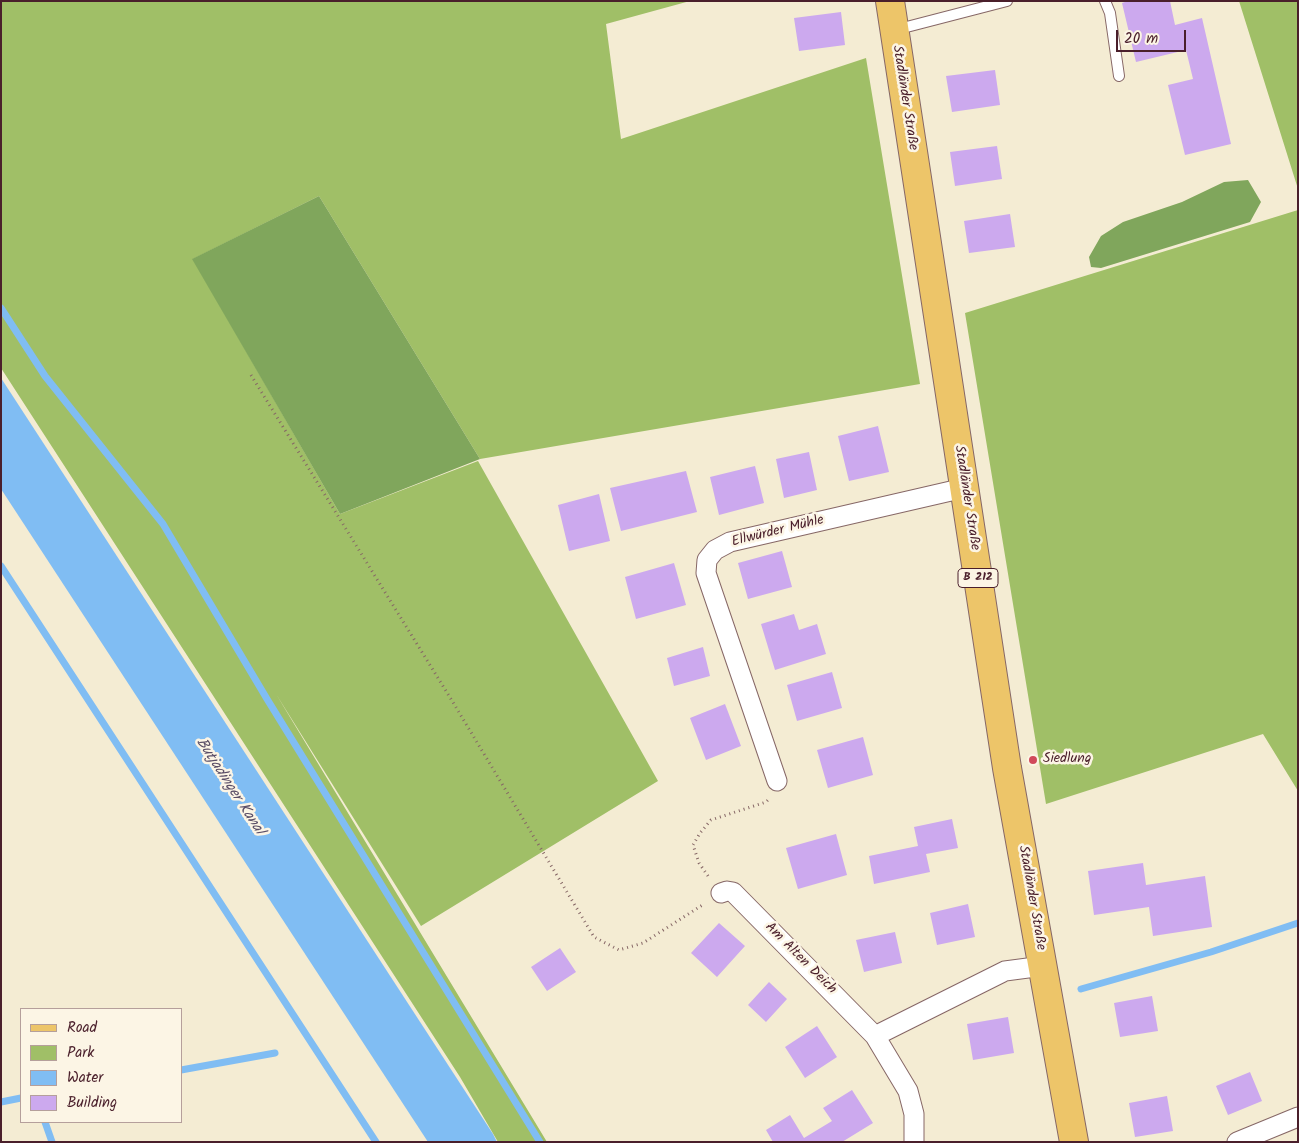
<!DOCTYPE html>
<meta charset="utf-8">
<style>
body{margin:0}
#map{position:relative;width:1299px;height:1143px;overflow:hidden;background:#f4ecd3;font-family:Kalam,sans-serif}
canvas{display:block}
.frame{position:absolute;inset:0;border:2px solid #4a1f2b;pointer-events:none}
.legend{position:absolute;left:20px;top:1008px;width:162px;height:115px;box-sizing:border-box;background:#fcf5e5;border:1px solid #b59f9b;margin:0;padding:6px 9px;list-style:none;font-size:15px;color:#4a1f2b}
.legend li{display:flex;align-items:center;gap:10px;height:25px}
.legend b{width:25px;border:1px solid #b59f9b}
.scale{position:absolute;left:1116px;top:30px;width:70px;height:22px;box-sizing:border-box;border:2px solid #4a1f2b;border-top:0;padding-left:6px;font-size:15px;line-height:18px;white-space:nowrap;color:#4a1f2b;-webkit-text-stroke:4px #fcf5e5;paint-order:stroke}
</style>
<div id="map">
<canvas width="1299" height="1143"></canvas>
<div class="frame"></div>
<ul class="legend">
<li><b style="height:6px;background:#edc569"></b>Road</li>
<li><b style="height:14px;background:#a0bf67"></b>Park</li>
<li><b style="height:14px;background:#80bdf3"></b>Water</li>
<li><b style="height:14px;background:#cca9ee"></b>Building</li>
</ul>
<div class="scale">20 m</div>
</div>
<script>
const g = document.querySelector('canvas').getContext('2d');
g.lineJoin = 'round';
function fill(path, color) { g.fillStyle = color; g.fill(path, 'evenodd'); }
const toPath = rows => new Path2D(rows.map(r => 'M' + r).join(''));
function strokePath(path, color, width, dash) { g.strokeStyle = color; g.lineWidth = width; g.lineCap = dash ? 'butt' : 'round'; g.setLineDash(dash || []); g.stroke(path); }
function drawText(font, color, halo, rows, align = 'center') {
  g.font = font + ' Kalam,sans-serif'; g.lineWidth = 5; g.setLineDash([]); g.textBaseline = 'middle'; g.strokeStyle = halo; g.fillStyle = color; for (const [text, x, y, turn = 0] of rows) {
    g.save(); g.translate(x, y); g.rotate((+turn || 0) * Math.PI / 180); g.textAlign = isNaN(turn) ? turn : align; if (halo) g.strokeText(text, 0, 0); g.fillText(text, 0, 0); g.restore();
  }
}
const green = toPath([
 [1,1,690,1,606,24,621,139,866,58,920,384,480,459,319,196,193,259,340,514,478,461,658,781,421,926,276,694,547,1142,498,1142,460,1077,1,368],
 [1239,1,1298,1,1298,189],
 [1298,210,1298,791,1263,734,1046,804,965,313]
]);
const forest = toPath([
 [1248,180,1261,202,1250,222,1101,268,1091,267,1089,257,1101,236,1123,222,1182,202,1224,182],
 [319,196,480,459,340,514,192,259]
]);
const water = toPath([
 [1,378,493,1134,497,1142,428,1142,1,489]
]);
const stream = toPath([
 [1,308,45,376,163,524,267,699,540,1142],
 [1,566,376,1142],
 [1081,989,1211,952,1298,923],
 [181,1070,275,1053],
 [1,1102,21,1098],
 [45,1122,52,1142]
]);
const building = toPath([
 [1128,1,1170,1,1175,25,1202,18,1231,144,1185,155,1168,85,1193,79,1186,50,1136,62,1122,3],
 [841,12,845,45,799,51,794,18],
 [995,70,1000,105,952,112,946,76],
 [997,146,1002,179,955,186,950,152],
 [1010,214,1015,247,969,253,964,221],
 [878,426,889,472,849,481,838,436],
 [809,452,817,490,784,498,776,459],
 [755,466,764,503,719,515,710,477],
 [686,471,697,512,621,531,610,488],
 [599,494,610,541,569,551,558,505],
 [782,551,792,587,748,599,738,563],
 [674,563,686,605,636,619,625,577],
 [794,614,799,630,817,624,826,654,775,670,761,624],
 [703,647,710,676,674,686,667,658],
 [832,672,842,708,797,721,787,685],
 [725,704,741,746,706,760,690,718],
 [863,737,873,775,828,788,817,750],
 [952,819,958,848,926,854,930,872,874,884,869,856,918,846,914,827],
 [836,834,847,875,798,889,786,848],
 [1143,863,1146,885,1205,876,1212,927,1153,936,1149,907,1094,915,1088,871],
 [968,904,975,937,937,945,930,913],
 [719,923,745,946,717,977,691,953],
 [895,932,902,963,864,972,856,940],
 [560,948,576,972,547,991,531,967],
 [769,982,787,999,766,1022,748,1005],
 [1152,996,1158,1031,1120,1037,1114,1003],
 [1008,1017,1014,1053,973,1060,967,1024],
 [817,1026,837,1057,805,1078,785,1047],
 [1250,1072,1262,1101,1228,1115,1216,1086],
 [852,1090,873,1123,842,1142,773,1142,766,1130,790,1115,804,1138,832,1121,823,1108],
 [1167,1096,1173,1131,1135,1137,1129,1103]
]);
const path = toPath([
 [251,375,454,704,594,937,619,950,643,943,704,904],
 [708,876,699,863,693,845,700,833,711,820,766,802,768,800]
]);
const lane = toPath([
 [1105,1,1110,13,1119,76],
 [895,30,1007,1]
]);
const street = toPath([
 [777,781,706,573,707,560,715,550,730,542,964,488],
 [721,893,727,891,733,892,875,1036,1005,971,1043,966],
 [875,1036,908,1091,914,1114,914,1142],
 [1237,1142,1298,1117]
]);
const primary = toPath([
 [890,1,1007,768,1074,1142]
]);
const markers = [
 [1033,760,5,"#d1495b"]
];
const shields = [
 [978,578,40]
];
const shieldNames = [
 ["B 212",978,578]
];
const streetNames = [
 ["Stadländer Straße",904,98,81],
 ["Stadländer Straße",966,498,81],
 ["Ellwürder Mühle",778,532,-14],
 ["Stadländer Straße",1031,898,80],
 ["Am Alten Deich",800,959,45]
];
const poiNames = [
 ["Siedlung",1043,760]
];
const waterNames = [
 ["Butjadinger Kanal",229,787,57]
];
fill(green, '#a0bf67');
fill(forest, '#80a65c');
fill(water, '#80bdf3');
strokePath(stream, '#80bdf3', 7);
fill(building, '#cca9ee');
strokePath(lane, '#866766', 12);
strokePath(street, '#866766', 21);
strokePath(primary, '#866766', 30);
strokePath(path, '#866766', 3, [1, 4]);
strokePath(lane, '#fff', 10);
strokePath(street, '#fff', 19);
strokePath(primary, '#edc569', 28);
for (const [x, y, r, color] of markers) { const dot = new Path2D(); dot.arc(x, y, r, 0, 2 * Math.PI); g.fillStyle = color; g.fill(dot); strokePath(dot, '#fcf5e5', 2); }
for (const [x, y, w] of shields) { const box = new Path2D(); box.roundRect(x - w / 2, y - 9.5, w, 19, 4); g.fillStyle = '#fcf5e5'; g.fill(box); strokePath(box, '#4a1f2b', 1); }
drawText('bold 12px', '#4a1f2b', null, shieldNames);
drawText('14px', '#4a1f2b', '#fcf5e5', streetNames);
drawText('14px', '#4a1f2b', '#fcf5e5', poiNames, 'left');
drawText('italic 15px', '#5a4e67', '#fcf5e5', waterNames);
</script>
